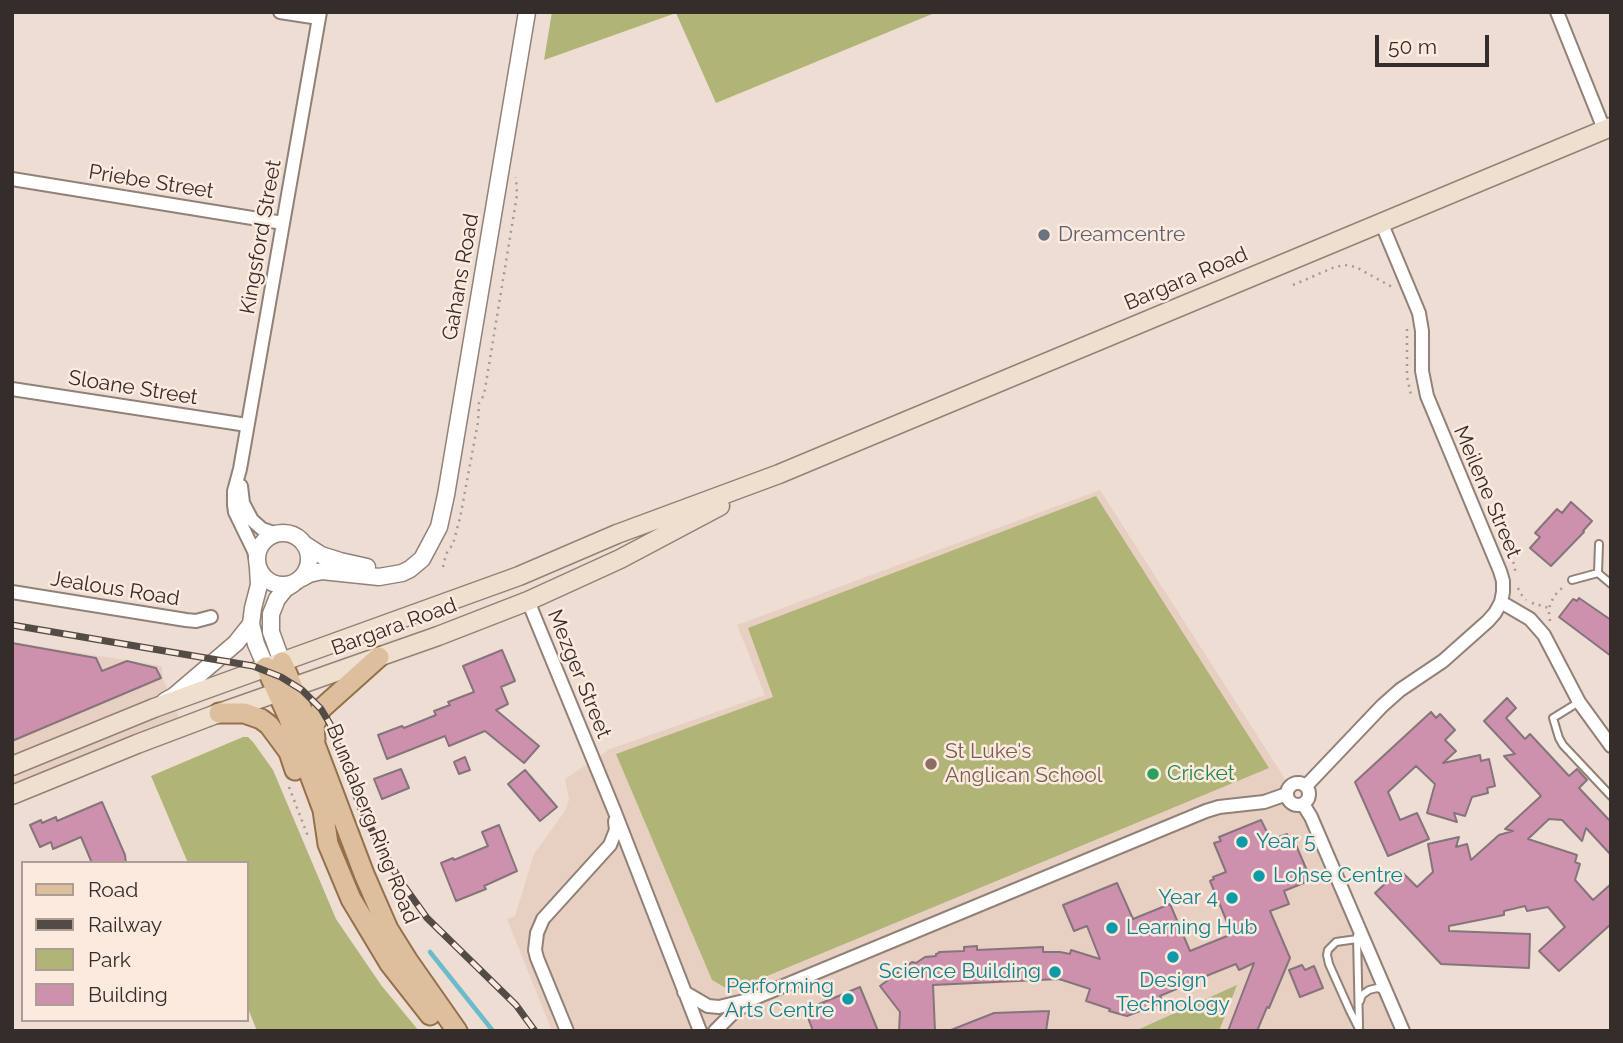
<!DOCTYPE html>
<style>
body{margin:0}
#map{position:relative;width:1623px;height:1043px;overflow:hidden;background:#eeddd2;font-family:Raleway,sans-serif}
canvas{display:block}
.frame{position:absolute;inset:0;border:14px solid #342d29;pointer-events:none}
.legend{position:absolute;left:21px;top:861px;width:228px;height:161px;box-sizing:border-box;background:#fceadf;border:2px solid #ac9e96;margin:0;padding:9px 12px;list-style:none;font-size:21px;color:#342d29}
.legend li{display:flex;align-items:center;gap:14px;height:35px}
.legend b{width:35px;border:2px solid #ac9e96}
.scale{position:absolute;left:1375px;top:35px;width:114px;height:32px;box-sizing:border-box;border:4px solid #342d29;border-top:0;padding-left:9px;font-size:21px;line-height:24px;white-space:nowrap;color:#342d29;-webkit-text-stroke:5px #fceadf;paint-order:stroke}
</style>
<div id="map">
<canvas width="1623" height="1043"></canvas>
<div class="frame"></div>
<ul class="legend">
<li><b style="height:9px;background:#ddbf9e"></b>Road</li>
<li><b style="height:9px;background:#534b46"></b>Railway</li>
<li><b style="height:19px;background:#b0b477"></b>Park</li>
<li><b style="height:19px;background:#ce91ad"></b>Building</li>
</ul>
<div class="scale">50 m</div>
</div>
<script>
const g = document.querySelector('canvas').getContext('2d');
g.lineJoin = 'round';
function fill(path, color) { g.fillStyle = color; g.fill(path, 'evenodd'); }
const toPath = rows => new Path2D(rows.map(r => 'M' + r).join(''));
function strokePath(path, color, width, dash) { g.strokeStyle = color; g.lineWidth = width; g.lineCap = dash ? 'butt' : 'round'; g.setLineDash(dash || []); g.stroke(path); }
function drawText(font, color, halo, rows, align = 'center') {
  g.font = font + ' Raleway,sans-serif'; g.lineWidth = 5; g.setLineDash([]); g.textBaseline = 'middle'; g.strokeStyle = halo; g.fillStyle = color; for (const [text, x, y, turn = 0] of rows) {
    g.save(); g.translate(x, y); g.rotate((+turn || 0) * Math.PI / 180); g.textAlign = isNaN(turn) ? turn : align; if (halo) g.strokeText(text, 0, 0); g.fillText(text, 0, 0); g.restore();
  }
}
const built = toPath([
 [1100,490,1310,818,1401,1031,552,1031,507,919,515,916,534,854,565,811,569,800,565,779,610,749,765,695,737,625],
 [12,642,162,666,163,679,179,717,12,785]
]);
const green = toPath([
 [552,12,937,12,716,103,676,13,544,60],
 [1096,496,1269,768,731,991,712,980,616,754,773,697,748,628],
 [243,737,248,737,253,742,273,770,336,919,381,985,419,1031,257,1031,247,1006,247,863,188,863,151,776],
 [1237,985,1219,1031,1135,1031]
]);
const stream = toPath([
 [430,952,493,1031]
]);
const building = toPath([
 [1571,502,1592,521,1583,531,1584,532,1551,566,1530,548,1540,537,1535,533,1557,509,1562,513,1571,502],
 [1579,598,1611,620,1611,656,1559,617,1573,599,1577,601,1579,598],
 [12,643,96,658,102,671,127,661,156,668,161,678,12,741,12,643],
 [502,650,515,681,501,687,508,704,496,710,539,746,524,763,485,731,449,746,445,736,387,759,378,735,402,726,404,728,436,715,434,711,450,705,448,702,474,692,463,666,502,650],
 [1507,698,1516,708,1506,718,1525,739,1530,734,1569,776,1577,769,1587,780,1579,788,1611,822,1611,855,1586,828,1582,841,1562,820,1549,819,1528,839,1577,855,1575,862,1580,864,1575,880,1593,900,1611,884,1611,924,1559,971,1539,951,1565,927,1548,907,1527,911,1525,906,1504,911,1504,915,1449,926,1449,931,1530,934,1529,968,1441,964,1375,893,1400,870,1417,887,1433,872,1428,844,1459,837,1456,847,1467,844,1471,860,1499,835,1513,831,1505,829,1541,796,1504,756,1515,754,1484,721,1507,698],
 [1431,712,1436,718,1440,714,1455,730,1445,740,1456,751,1443,763,1480,755,1481,761,1489,759,1495,786,1487,788,1488,793,1472,797,1465,816,1454,813,1457,822,1427,813,1435,784,1416,766,1388,792,1400,820,1417,813,1429,839,1388,856,1355,782,1431,712],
 [465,757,470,770,459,774,454,762,465,757],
 [401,769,409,788,382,799,374,779,401,769],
 [525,770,557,807,540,821,508,784,525,770],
 [102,802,125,855,126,863,92,863,81,837,53,849,51,842,40,847,30,825,41,820,42,823,56,817,57,821,102,802],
 [1261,820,1271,840,1287,834,1289,840,1293,838,1311,880,1284,891,1289,904,1270,911,1290,958,1269,1008,1267,1007,1257,1031,1228,1031,1254,963,1239,970,1236,964,1211,974,1160,996,1163,1002,1127,1016,1109,1011,1110,1009,1086,1001,1090,989,1059,979,933,985,935,1031,899,1031,900,1012,880,986,912,962,916,963,925,957,936,956,936,954,939,953,939,952,964,951,964,947,977,946,977,950,1043,947,1043,952,1060,952,1070,954,1071,950,1100,959,1087,926,1074,931,1063,905,1117,883,1133,919,1170,904,1190,951,1232,934,1210,881,1214,879,1213,877,1226,872,1214,843,1221,841,1219,837,1261,820],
 [499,825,517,871,484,886,486,889,456,901,441,863,453,858,454,860,488,846,482,832,499,825],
 [1302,965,1305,970,1314,966,1323,988,1300,997,1289,970,1302,965],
 [860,987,878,1031,813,1031,805,1010,860,987],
 [1049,1011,1046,1031,951,1030,994,1013,1049,1011]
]);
const path = toPath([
 [1293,285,1335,267,1345,265,1356,267,1392,287],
 [1407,329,1407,377,1411,395],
 [1466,454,1468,454,1514,564,1516,575],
 [443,567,446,554,453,544,460,518,478,422,479,403,484,395,517,195,516,177],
 [1518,588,1520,593,1526,600],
 [1532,603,1549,608],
 [1550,621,1549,613,1550,604,1555,595,1563,587],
 [289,787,309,839]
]);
const service = toPath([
 [1599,544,1598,573,1611,584],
 [1572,580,1598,573],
 [1579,702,1553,718,1559,738,1563,745,1611,796],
 [1357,936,1359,1026],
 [1360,1001,1362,995,1369,990,1377,988,1384,990],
 [1360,1031,1350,1011,1329,964,1327,955,1328,950,1336,942,1357,939,1362,941]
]);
const minor = toPath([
 [280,12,319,18],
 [1557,12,1604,129],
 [12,179,283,223],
 [12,389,247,425],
 [241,486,243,503,252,520,262,529,277,534],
 [256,560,254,551,235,512,234,505,234,491,240,469,320,12],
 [12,592,186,620,196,621,211,617],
 [528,601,614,810,700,1031],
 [1501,602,1530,619,1544,635,1579,702,1611,746],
 '1287 794a11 11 0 1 1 22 0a11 11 0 1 1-22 0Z',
 [1306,786,1382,706,1400,690,1443,661,1488,621,1495,613,1501,602,1503,592,1503,581,1500,571,1427,396,1422,371,1422,331,1419,313,1381,222],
 [1303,804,1311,817,1403,1031],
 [684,992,708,1006,719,1007,752,999,1206,811,1219,807,1264,802,1287,794],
 [567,1031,537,958,535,950,537,933,543,919,610,845,616,830,615,821],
 [715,1031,731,1015,746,1004]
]);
const tertiary = toPath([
 '257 559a26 26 0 1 1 52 0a26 26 0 1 1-52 0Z',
 [304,544,321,555,340,561,367,567],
 [258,568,259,585,253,608,251,624,256,644,266,667],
 [302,578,309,574,322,571,379,577,402,573,410,569,422,559,439,527,446,495,527,12],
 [282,662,271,632,271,614,277,599,285,589,293,584],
 [165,701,174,696,236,643,251,624]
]);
const secondary = toPath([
 [12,766,154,708,519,576,617,534,779,474,1611,127],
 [12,795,137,744,219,713,438,636,528,601,620,559,720,506]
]);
const primary = toPath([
 [282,662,299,702,364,874,388,929,408,961,457,1031],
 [266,667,288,716,323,810,328,844,351,899,390,964,430,1015],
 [219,713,244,713,261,719,269,725,289,752,295,770],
 [315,740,314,726,321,709,379,657]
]);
const rail = toPath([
 [12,625,253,666,281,677,302,690,321,709,330,724,362,812,399,879,427,918,516,1005,535,1031]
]);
const markers = [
 [1044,235,7,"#6b7280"],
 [931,764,7,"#8d6e63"],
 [1153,774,7,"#2e9e5b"],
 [1242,842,7,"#0f9aa8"],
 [1259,876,7,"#0f9aa8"],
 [1232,898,7,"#0f9aa8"],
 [1112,928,7,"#0f9aa8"],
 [1173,957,7,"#0f9aa8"],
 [1055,972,7,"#0f9aa8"],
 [848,999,7,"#0f9aa8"]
];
const streetNames = [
 ["Priebe Street",151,182,9],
 ["Kingsford Street",261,237,-80],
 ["Gahans Road",461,277,-80],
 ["Bargara Road",1186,279,-23],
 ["Sloane Street",133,388,9],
 ["Meilene Street",1487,492,67],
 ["Jealous Road",115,589,9],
 ["Bargara Road",394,627,-20],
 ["Mezger Street",579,674,68],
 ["Bundaberg Ring Road",372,824,68]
];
const worshipNames = [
 ["Dreamcentre",1058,235]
];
const educationNames = [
 ["St Luke's",945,752],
 ["Anglican School",945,776]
];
const leisureNames = [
 ["Cricket",1167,774]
];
const cultureNames = [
 ["Year 5",1256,842],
 ["Lohse Centre",1273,876],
 ["Year 4",1218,898,"right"],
 ["Learning Hub",1126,928],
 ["Science Building",1041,972,"right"],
 ["Design",1173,981,"center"],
 ["Technology",1173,1005,"center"],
 ["Performing",834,987,"right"],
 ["Arts Centre",834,1011,"right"]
];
fill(built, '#e7d0c1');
fill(green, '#b0b477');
strokePath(stream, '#6abccb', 4.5);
fill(building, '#ce91ad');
strokePath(building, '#85747b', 2);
strokePath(service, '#918177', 10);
strokePath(minor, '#918177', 16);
strokePath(tertiary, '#918177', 19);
strokePath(secondary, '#918177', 21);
strokePath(primary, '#94704b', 23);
strokePath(path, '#a69991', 2.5, [2, 5]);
strokePath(service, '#fff', 6);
strokePath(minor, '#fff', 12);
strokePath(tertiary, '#fff', 16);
strokePath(secondary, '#eedfce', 18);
strokePath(primary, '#ddbf9e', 19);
strokePath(rail, '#534b46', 7);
strokePath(rail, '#fceadf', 4.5, [13]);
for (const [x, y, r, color] of markers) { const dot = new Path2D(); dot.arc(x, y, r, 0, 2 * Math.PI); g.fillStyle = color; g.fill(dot); strokePath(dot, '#fceadf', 2.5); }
drawText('21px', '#342d29', '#fceadf', streetNames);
drawText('21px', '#5b616d', '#fceadf', worshipNames, 'left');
drawText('21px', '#785e54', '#fceadf', educationNames, 'left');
drawText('21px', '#27864d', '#fceadf', leisureNames, 'left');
drawText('21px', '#0d838f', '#fceadf', cultureNames, 'left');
</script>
